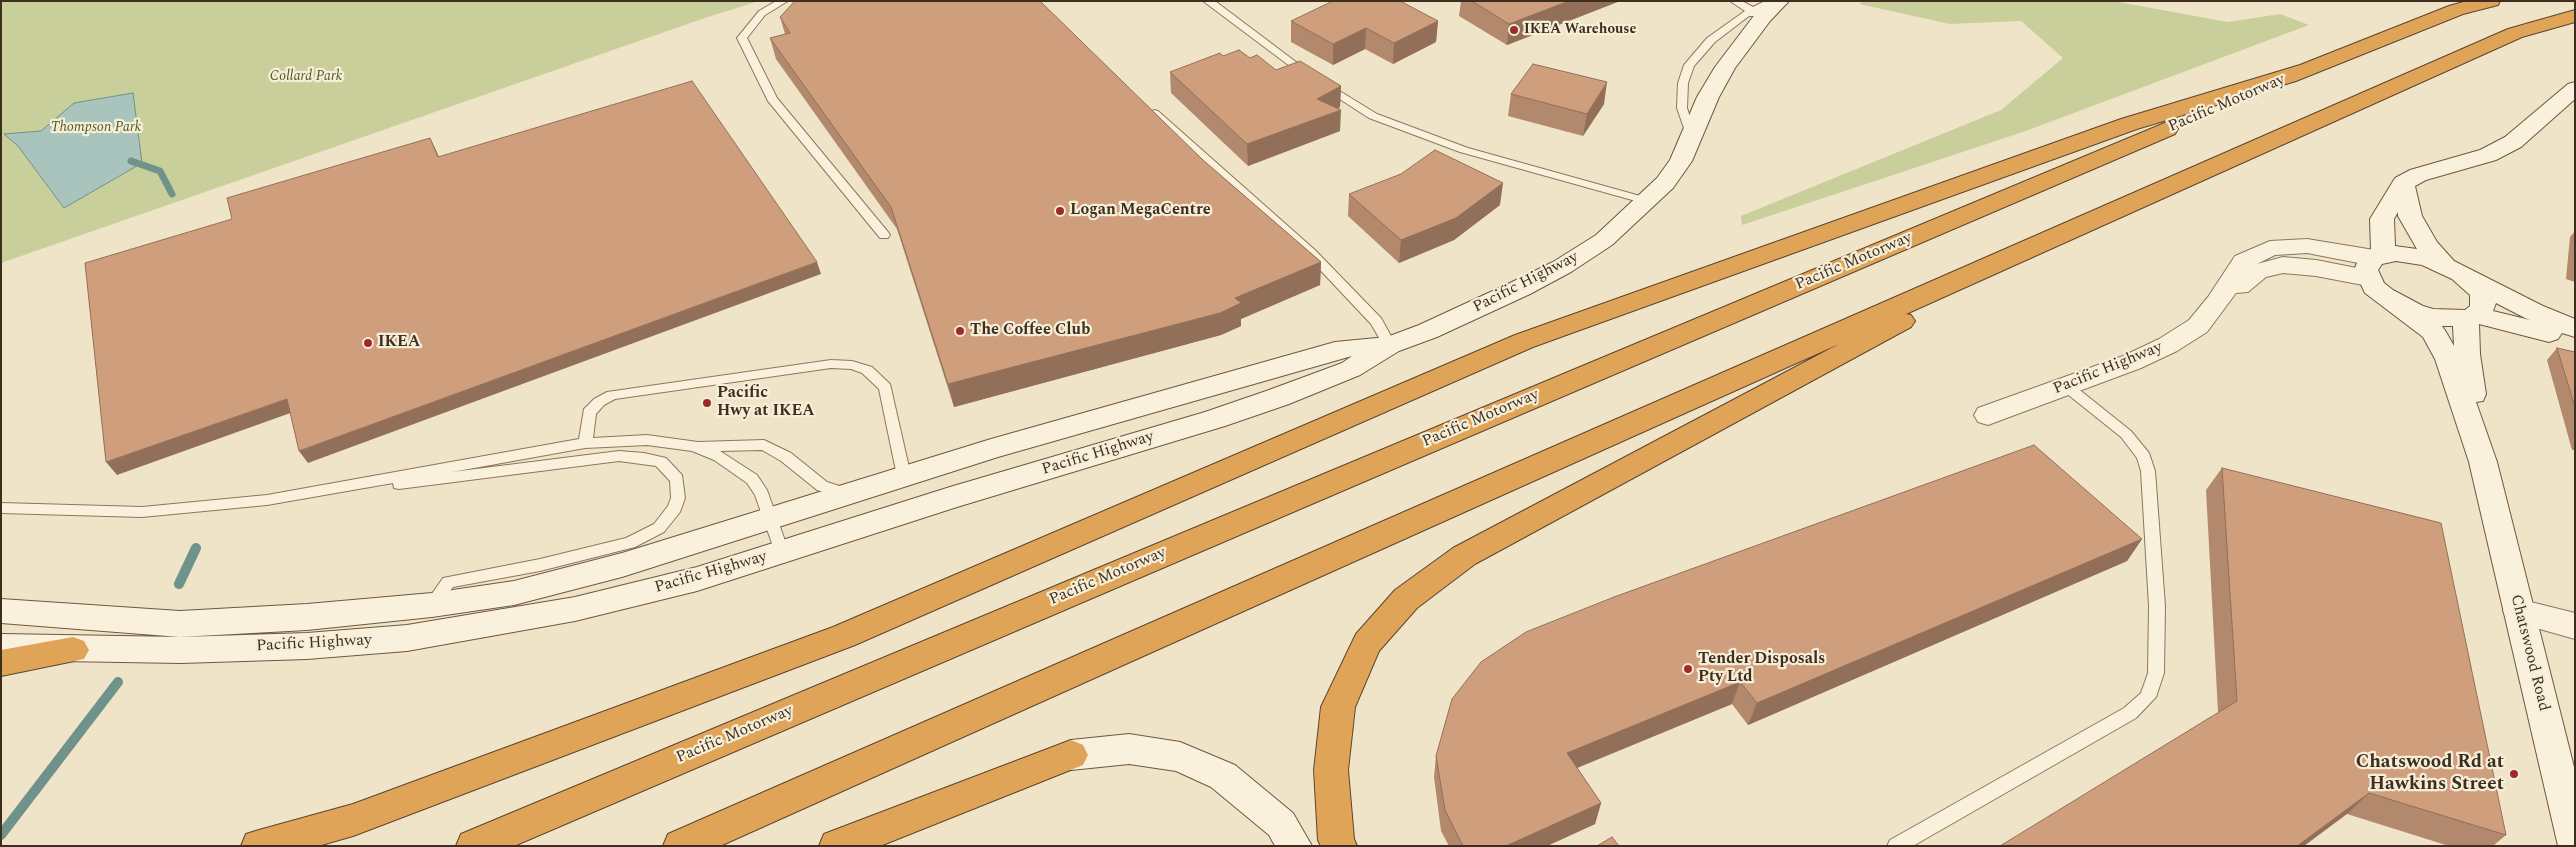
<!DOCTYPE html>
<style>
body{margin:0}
#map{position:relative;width:2576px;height:847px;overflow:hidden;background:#f0e4c8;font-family:Spectral,serif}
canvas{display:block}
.frame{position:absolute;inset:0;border:2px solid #3d2e20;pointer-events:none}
</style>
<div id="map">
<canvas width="2576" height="847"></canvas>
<div class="frame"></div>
</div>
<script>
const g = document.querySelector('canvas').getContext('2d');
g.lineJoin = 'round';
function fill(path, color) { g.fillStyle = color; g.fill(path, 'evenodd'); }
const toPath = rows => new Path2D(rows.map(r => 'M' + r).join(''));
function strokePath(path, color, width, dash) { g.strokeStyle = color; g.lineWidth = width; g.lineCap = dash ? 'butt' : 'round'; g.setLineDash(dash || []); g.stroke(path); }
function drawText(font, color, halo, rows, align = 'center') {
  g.font = font + ' Spectral,serif'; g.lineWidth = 4.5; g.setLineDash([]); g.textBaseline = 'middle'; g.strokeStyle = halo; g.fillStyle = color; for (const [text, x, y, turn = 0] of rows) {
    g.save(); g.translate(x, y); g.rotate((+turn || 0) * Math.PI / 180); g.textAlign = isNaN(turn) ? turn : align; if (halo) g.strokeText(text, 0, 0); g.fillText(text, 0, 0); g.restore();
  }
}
const green = toPath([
 [1,1,759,1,705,18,1,263],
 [1864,1,2113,1,2228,22,2280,14,2309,25,2023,132,1742,225,1741,216,2001,110,2063,58,2021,21,1950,24,1859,4]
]);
const water = toPath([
 [133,93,142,163,64,208,18,146,4,134,41,131,74,103,133,93]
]);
const streamFar1 = toPath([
 [131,161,160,171,172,194]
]);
const stream = toPath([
 [179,584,196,548],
 [1,835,118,682]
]);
const lane = toPath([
 [776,1,788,1,765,15,747,38,777,98,888,232,890,235,888,238,880,238,768,101,737,38,759,11,776,1],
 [1203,1,1215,1,1312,74,1311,76,1303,76,1203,1],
 [1730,1,1742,1,1753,7,1765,1,1778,1,1760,11,1763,14,1761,16,1749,16,1715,42,1694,66,1688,83,1687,108,1696,135,1691,138,1687,137,1677,108,1678,83,1684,65,1707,38,1745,11,1730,1],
 [1325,82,1377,114,1468,148,1651,199,1653,201,1651,203,1643,203,1460,152,1369,118,1321,87,1321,83,1325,82],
 [1154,110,1158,111,1315,250,1381,318,1396,345,1395,348,1385,348,1371,324,1307,256,1150,115,1149,113,1154,110],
 [831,360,852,361,872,367,890,384,911,476,909,480,904,481,899,480,897,476,879,389,862,373,851,369,831,368,615,399,604,405,596,414,593,438,647,435,698,442,764,440,791,453,827,482,852,490,854,494,852,498,847,499,817,490,781,461,762,450,720,451,757,475,767,490,789,552,787,556,782,558,777,556,775,552,755,495,747,483,714,460,692,451,647,445,585,448,452,472,619,451,644,453,666,458,682,475,685,498,680,512,664,532,635,547,540,571,453,587,437,609,432,611,427,609,424,605,443,578,540,559,626,538,654,524,668,506,671,498,670,481,656,466,619,461,399,489,394,488,393,483,267,505,142,517,1,513,1,503,142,507,267,495,579,439,584,409,594,399,607,392,831,360],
 [2066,381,2071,383,2131,431,2149,453,2155,471,2165,606,2164,673,2156,697,2136,718,1913,846,1887,846,1890,840,2124,708,2141,693,2148,673,2149,606,2141,471,2137,458,2121,437,2061,389,2059,386,2061,383,2066,381]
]);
const street = toPath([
 [2307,239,2374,250,2383,253,2386,258,2383,263,2374,266,2307,253,2275,255,2257,264,2283,257,2316,260,2377,272,2380,278,2377,284,2368,286,2316,276,2283,273,2266,277,2248,292,2236,293,2207,332,2177,351,2141,368,1988,425,1978,422,1974,415,1978,408,2123,356,2159,339,2189,320,2208,297,2235,256,2270,241,2307,239],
 [2519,599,2575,613,2575,639,2508,620,2503,611,2508,602,2519,599]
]);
const secondary = toPath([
 [1769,1,1789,1,1770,21,1735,68,1719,97,1692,161,1673,188,1612,245,1571,272,1530,294,1437,337,1399,351,1360,375,1289,404,1225,426,957,507,697,591,575,621,407,651,307,659,181,663,1,660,1,634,181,637,307,633,407,625,575,597,697,567,950,487,1205,412,1269,390,1342,363,1352,356,998,457,622,577,514,605,432,617,307,630,180,637,1,623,1,599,180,611,307,604,432,593,514,581,622,553,991,439,1335,342,1387,337,1419,325,1512,282,1553,262,1596,235,1657,178,1670,160,1697,97,1715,67,1756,13,1769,1],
 [2575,82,2575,99,2521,147,2496,160,2426,180,2415,186,2422,216,2437,242,2454,261,2543,306,2575,319,2575,337,2562,333,2558,339,2549,342,2479,324,2480,354,2486,394,2483,401,2476,402,2497,462,2575,771,2575,846,2558,846,2469,462,2435,359,2423,337,2365,293,2354,270,2359,258,2371,251,2370,219,2395,178,2410,170,2480,150,2505,137,2568,84,2575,82],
 [2398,212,2398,216,2417,249,2395,246,2394,219,2398,212],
 [2396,261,2422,265,2452,279,2470,295,2470,306,2465,310,2433,309,2423,306,2393,290,2384,283,2378,270,2382,264,2396,261],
 [2496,303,2525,318,2530,320,2493,311,2496,303],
 [2442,326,2453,326,2454,346,2446,332,2442,326],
 [1129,734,1180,742,1235,765,1293,813,1312,846,1275,846,1269,835,1211,787,1176,771,1129,764,1071,770,1059,765,1054,755,1059,745,1071,740,1129,734]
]);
const highway = toPath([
 [2467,1,2500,1,2498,5,2463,14,2296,81,2137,129,1533,347,855,645,353,836,318,846,241,846,246,834,259,830,353,804,833,627,1515,335,2121,119,2300,65,2449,6,2467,1],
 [2575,10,2575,22,2522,37,1906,314,1911,315,1915,321,1911,327,1475,564,1417,608,1379,651,1355,707,1348,770,1354,839,1357,846,1321,846,1318,840,1314,770,1321,707,1356,634,1395,590,1453,548,1839,344,720,846,663,846,668,834,2508,29,2575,10],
 [2167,122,2175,124,2178,129,2175,134,514,846,456,846,461,834,2167,122],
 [73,637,84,641,89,650,84,659,1,676,1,650,73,637],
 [1071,740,1083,745,1088,755,1083,765,880,846,819,846,824,834,1071,740]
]);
const wall = toPath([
 [1461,1,1620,1,1507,45,1459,16],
 [780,17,1203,160,1321,262,1320,285,1241,319,1241,326,1221,335,954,407,897,229,776,59,770,38,785,34],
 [1291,21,1438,21,1436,42,1393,64,1365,49,1333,65,1291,42],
 [1223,56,1250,58,1276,70,1341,86,1340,107,1338,109,1340,131,1248,166,1171,93,1170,72],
 [1511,94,1604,104,1583,136,1508,116],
 [1349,194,1500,205,1454,240,1399,263,1348,216],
 [2575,231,2575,282,2566,279,2570,237],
 [2557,348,2575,352,2575,450,2572,450,2547,360],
 [2222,468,2506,835,2493,846,2449,846,2347,814,2218,712,2206,490],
 [2142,539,2127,561,1748,725,1732,704,1577,768,1601,803,1595,824,1547,846,1449,846,1441,831,1434,777,1436,756]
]);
const shadedWall = toPath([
 [1569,1,1620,1,1507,45,1509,24],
 [1438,21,1436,42,1393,64,1394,43],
 [1366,28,1365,49,1333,65,1333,44],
 [1607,82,1604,104,1583,136,1587,114],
 [1341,86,1340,107,1328,114,1341,110,1340,131,1248,166,1247,144,1317,99],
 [430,138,436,150,444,169,438,157],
 [1503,183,1500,205,1454,240,1399,263,1401,240],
 [817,262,821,274,308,463,299,451],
 [1321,262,1320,285,1241,319,1241,326,1221,335,954,407,948,384,1235,298],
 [287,399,296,411,117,475,106,462],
 [2142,539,2127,561,1748,725,1757,703],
 [1740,682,1732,704,1562,774,1567,753],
 [2369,793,2347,814,2304,846,2297,846],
 [1601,803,1595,824,1547,846,1506,846]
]);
const building = toPath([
 [795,1,1040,1,1203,160,1321,262,1235,298,1241,303,1220,313,948,384,891,207,770,38,790,33,780,17,795,1],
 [1333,1,1400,1,1438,21,1394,43,1366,28,1333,44,1291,21,1333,1],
 [1472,1,1569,1,1509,24,1472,1],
 [1239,50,1250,58,1257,55,1276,70,1300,61,1341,86,1317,99,1341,110,1247,144,1170,72,1220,53,1223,56,1239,50],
 [1533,64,1607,82,1587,114,1511,94,1533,64],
 [692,81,817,262,299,451,287,399,106,462,85,263,232,219,227,198,430,138,438,157,692,81],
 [1435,150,1503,183,1456,218,1401,240,1349,194,1401,174,1435,150],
 [2557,348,2575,352,2575,407,2557,348],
 [2034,445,2142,539,1757,703,1740,682,1567,753,1601,803,1506,846,1463,846,1445,810,1436,756,1452,699,1481,662,1526,632,1614,597,2034,445],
 [2222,468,2441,523,2506,835,2369,793,2297,846,2000,846,2237,701,2222,468],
 [1612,837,1619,846,1597,846,1612,837]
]);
const markers = [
 [1514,30,5,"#9e2a2b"],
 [1060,211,5,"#9e2a2b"],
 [960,331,5,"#9e2a2b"],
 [368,343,5,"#9e2a2b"],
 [707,403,5,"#9e2a2b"],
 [1688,669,5,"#9e2a2b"],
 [2514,774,5,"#9e2a2b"]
];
const farPoinames = [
 ["IKEA Warehouse",1524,30]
];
const farParknames = [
 ["Collard Park",306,77],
 ["Thompson Park",96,128]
];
const streetNames = [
 ["Pacific Motorway",2227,104,-23],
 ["Pacific Motorway",1854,262,-23],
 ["Pacific Highway",1526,283,-27],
 ["Pacific Highway",2108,369,-22],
 ["Pacific Motorway",1481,419,-23],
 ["Pacific Highway",1098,454,-17],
 ["Pacific Highway",711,573,-16],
 ["Pacific Motorway",1108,577,-23],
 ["Pacific Highway",314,644,-3],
 ["Chatswood Road",2529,653,76],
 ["Pacific Motorway",735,735,-23]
];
const poiNames = [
 ["Logan MegaCentre",1070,211],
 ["The Coffee Club",970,331],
 ["IKEA",378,343],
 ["Pacific",717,394],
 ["Hwy at IKEA",717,412],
 ["Tender Disposals",1698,660],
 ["Pty Ltd",1698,678]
];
const nearPoinames = [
 ["Chatswood Rd at",2504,763],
 ["Hawkins Street",2504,785]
];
fill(green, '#c9cf9b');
fill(water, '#a9c4bc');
strokePath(water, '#6f938a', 1);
strokePath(streamFar1, '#6f938a', 7);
strokePath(stream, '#6f938a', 10);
strokePath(lane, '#8d765c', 2);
strokePath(street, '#8d765c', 2);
strokePath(secondary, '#6f573f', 2);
strokePath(highway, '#5b4430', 2);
fill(lane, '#faf1dc');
fill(street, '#faf1dc');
fill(secondary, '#faf1dc');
fill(highway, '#e0a458');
fill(wall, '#b2896c');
fill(shadedWall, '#916f58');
fill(building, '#cf9f7d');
strokePath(building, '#916f58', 1);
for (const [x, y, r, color] of markers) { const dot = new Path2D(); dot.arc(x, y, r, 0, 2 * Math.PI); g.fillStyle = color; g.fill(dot); strokePath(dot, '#f7eed8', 2); }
drawText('bold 14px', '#3d2e20', '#f7eed8', farPoinames, 'left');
drawText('italic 14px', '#4d5a26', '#f7eed8', farParknames);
drawText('16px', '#3d2e20', '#f7eed8', streetNames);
drawText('bold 16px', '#3d2e20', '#f7eed8', poiNames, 'left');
drawText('bold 19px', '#3d2e20', '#f7eed8', nearPoinames, 'right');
</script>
